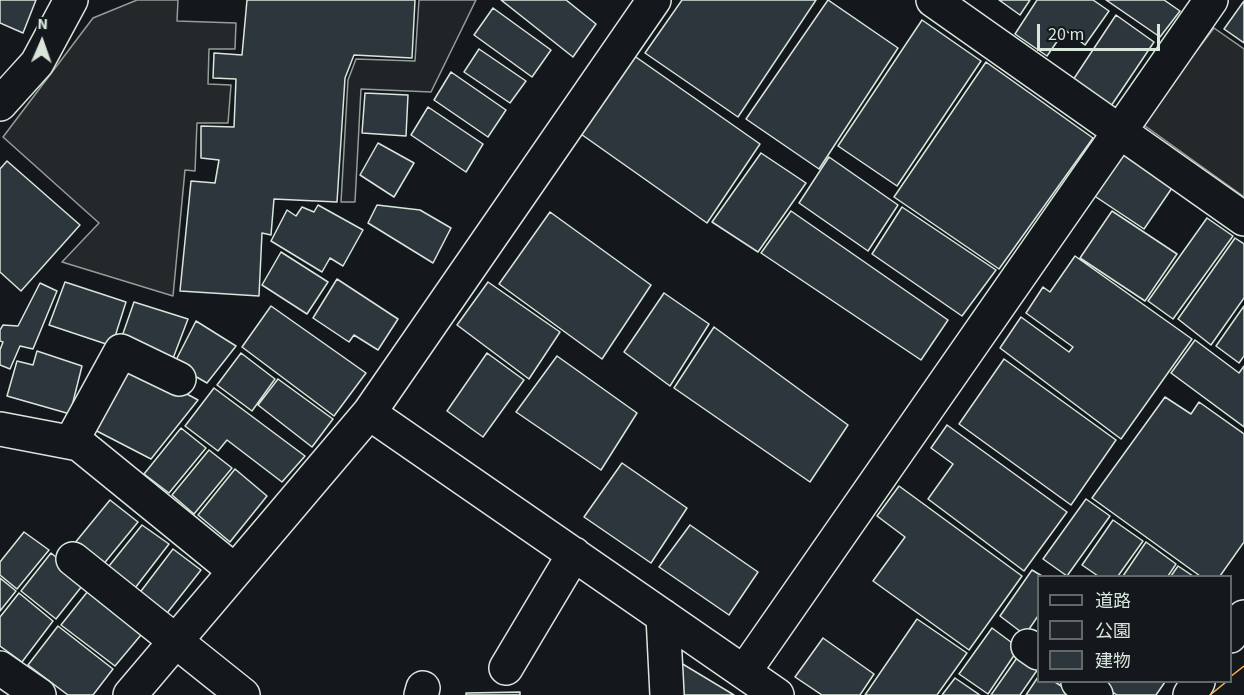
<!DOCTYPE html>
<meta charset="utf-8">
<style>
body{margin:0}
#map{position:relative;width:1244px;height:695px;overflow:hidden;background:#14181c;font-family:"Source Sans 3","Noto Sans JP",sans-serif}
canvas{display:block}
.legend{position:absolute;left:1037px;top:575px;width:195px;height:108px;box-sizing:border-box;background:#14181c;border:2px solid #626a69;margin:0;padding:8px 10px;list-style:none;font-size:18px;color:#d8e6dc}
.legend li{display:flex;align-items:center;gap:12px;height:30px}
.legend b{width:30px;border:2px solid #626a69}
.north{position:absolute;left:12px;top:12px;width:60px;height:60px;-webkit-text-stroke:4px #14181c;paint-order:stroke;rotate:2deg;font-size:16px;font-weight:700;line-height:24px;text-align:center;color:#d8e6dc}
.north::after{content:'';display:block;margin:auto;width:21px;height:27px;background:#d8e6dc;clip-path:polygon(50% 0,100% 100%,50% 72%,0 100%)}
.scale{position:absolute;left:1037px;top:24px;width:123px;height:27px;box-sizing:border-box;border:3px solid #d8e6dc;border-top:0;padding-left:8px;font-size:18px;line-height:21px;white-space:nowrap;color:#d8e6dc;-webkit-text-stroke:4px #14181c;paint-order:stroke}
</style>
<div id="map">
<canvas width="1244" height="695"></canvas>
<ul class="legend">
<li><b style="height:8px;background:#14181c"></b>道路</li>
<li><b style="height:16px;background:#202428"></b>公園</li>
<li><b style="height:16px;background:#2c363c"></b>建物</li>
</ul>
<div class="north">N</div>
<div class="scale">20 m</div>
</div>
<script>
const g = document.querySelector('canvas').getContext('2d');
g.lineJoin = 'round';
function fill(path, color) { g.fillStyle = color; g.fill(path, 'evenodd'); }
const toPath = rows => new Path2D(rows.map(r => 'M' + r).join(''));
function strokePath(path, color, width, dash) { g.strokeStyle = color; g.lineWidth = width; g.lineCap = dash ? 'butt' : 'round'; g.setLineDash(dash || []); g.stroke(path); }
const green = toPath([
 [419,0,476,0,431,92,361,89,355,202,341,202,348,80,356,59,415,61,419,0]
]);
const parking = toPath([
 [137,0,178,0,177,21,236,23,235,49,209,49,208,84,231,85,228,123,197,123,195,171,185,170,173,296,62,262,99,223,3,137,93,18,137,0],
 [1214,28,1244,49,1244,197,1141,123,1214,28]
]);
const building = toPath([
 [0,0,36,0,23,33,0,23,0,0],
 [247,0,415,0,412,58,354,55,345,78,337,202,274,199,271,235,262,233,259,296,180,291,191,181,215,183,219,160,201,158,201,126,234,127,236,79,213,78,214,53,242,55,247,0],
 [501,0,566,0,596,24,573,57,501,0],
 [682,0,816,0,738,117,645,53,682,0],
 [828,0,898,48,819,169,746,119,828,0],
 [999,0,1030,0,1020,15,999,0],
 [1037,0,1093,0,1109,11,1085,45,1065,30,1047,56,1015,34,1037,0],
 [1106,0,1164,0,1180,11,1160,37,1106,0],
 [1244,1,1244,43,1224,29,1244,1],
 [493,8,551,50,532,77,474,35,493,8],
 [1116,15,1154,42,1111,106,1073,80,1116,15],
 [922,20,981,61,897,186,838,146,922,20],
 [479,49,526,81,510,103,464,72,479,49],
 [633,55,760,144,707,223,578,132,633,55],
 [986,62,1093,138,999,269,894,197,986,62],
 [451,72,506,110,488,137,434,100,451,72],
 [365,93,408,95,406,136,362,133,365,93],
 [428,107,483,144,466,172,411,135,428,107],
 [378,143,414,163,394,197,360,175,378,143],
 [761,153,806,183,758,252,712,222,761,153],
 [1122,154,1172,188,1144,229,1093,195,1122,154],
 [829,157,898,205,868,251,799,203,829,157],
 [7,161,80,225,21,291,0,272,0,169,7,161],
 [318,205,363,230,343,266,330,258,322,272,271,241,287,210,296,216,302,207,314,212,318,205],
 [377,205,420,210,451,228,433,263,368,223,377,205],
 [902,207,996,270,962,316,872,254,902,207],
 [791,211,948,320,921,360,761,253,791,211],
 [1112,211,1177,254,1145,301,1080,258,1112,211],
 [550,212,651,285,602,359,499,284,550,212],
 [1207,218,1233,236,1173,319,1148,301,1207,218],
 [1235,238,1244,244,1244,298,1211,345,1178,319,1235,238],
 [281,252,328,282,307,314,262,285,281,252],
 [1075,256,1192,339,1121,439,1000,348,1021,317,1069,352,1073,347,1026,313,1043,287,1050,292,1075,256],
 [337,279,398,319,378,350,354,335,349,342,313,318,337,279],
 [65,282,126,302,112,346,49,325,65,282],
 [488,282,560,332,529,379,457,325,488,282],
 [40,283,57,291,33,349,20,346,10,369,0,365,0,350,3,342,0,341,0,330,3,325,18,326,40,283],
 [664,293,709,324,670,386,624,352,664,293],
 [134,302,188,319,172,361,120,342,134,302],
 [271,306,366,373,334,416,242,347,271,306],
 [1244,306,1244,356,1239,363,1216,346,1244,306],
 [196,321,236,346,207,383,174,364,196,321],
 [714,327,848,425,810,482,674,388,714,327],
 [1195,340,1239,373,1244,366,1244,427,1171,373,1195,340],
 [37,351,82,366,70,414,7,396,17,361,33,365,37,351],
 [241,353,275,379,252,411,217,385,241,353],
 [487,353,524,380,483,437,447,411,487,353],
 [557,356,637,413,601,470,516,412,557,356],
 [1004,359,1116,440,1071,505,959,424,1004,359],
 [126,361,198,400,151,459,91,428,126,361],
 [278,379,333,419,312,447,258,405,278,379],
 [214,388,305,456,282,482,227,440,218,451,185,426,214,388],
 [1165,397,1191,414,1199,402,1244,434,1244,542,1220,576,1200,576,1092,498,1165,397],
 [947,425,1067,512,1024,571,928,499,953,464,931,448,947,425],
 [181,428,206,448,169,493,144,474,181,428],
 [209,450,232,468,194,514,172,495,209,450],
 [622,463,687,508,651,563,584,517,622,463],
 [235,469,267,496,230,542,198,515,235,469],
 [899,486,1022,576,969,650,873,581,905,537,877,516,899,486],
 [1086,499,1110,516,1067,576,1043,559,1086,499],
 [110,500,138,522,102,566,74,544,110,500],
 [1113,520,1143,541,1118,576,1098,576,1082,565,1113,520],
 [142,525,169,544,132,592,105,571,142,525],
 [690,525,758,572,729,615,659,567,690,525],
 [24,532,49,550,17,589,0,575,0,562,24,532],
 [1146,542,1176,564,1168,576,1123,576,1146,542],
 [173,549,201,570,164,617,138,595,173,549],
 [51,553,86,581,56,619,21,591,51,553],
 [1178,566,1193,576,1171,576,1178,566],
 [1032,570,1042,576,1038,576,1038,616,1025,635,1000,616,1032,570],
 [0,578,16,591,0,611,0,578],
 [92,586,146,629,115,666,61,625,92,586],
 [19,593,53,621,22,662,0,646,0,617,19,593],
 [917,619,967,653,937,695,865,695,917,619],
 [58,626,113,669,93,695,68,695,28,665,58,626],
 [992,628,1019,648,988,694,959,674,992,628],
 [823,638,874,674,860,695,822,695,795,677,823,638],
 [1019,655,1038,669,1020,695,991,695,1019,655],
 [671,657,734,695,673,695,671,657],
 [1038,677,1038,682,1055,682,1069,691,1066,695,1026,695,1038,677],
 [955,678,980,695,942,695,955,678],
 [1098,682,1165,682,1156,695,1117,695,1098,682],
 [520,692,520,695,466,695,466,693,520,692]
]);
const minor = toPath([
 [933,0,1244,219],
 [0,104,37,63,71,0],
 [369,413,777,695],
 [0,429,79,444,235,571],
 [71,442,121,351,179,379],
 [73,559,243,695],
 [663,616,667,695],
 [1230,636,1244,617],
 [1028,646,1038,653],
 [0,668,39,695],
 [506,668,574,554],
 [744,672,1211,0],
 [1078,682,1096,695],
 [130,695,369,413,654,0],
 [421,695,423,688],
 [1190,695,1198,682]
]);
const power = toPath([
 [1230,677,1244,666],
 [1210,695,1226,682]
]);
fill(green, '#202428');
strokePath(green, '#939e99', 1.5);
fill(parking, '#24282b');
strokePath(parking, '#939e99', 1.5);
fill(building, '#2c363c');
strokePath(building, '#d8e6dc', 1.5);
strokePath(minor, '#d8e6dc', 36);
strokePath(minor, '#14181c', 33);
strokePath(power, '#ffb74d', 1.5, [21, 4.5, 3, 4.5]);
</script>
